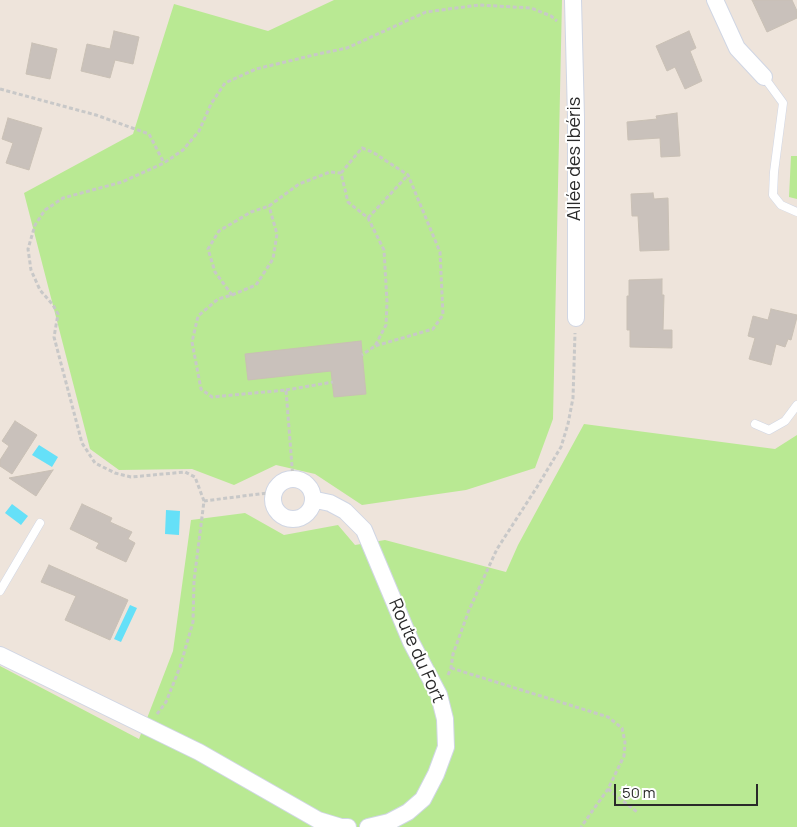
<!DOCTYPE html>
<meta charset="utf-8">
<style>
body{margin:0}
#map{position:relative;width:797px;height:827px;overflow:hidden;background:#eee4db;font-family:Manrope,sans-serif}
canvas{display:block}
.scale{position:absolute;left:614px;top:784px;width:144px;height:22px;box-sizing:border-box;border:2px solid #2a2a2a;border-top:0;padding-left:6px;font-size:15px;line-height:18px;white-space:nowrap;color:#2a2a2a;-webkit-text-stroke:4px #fff;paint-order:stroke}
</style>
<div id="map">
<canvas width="797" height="827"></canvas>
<div class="scale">50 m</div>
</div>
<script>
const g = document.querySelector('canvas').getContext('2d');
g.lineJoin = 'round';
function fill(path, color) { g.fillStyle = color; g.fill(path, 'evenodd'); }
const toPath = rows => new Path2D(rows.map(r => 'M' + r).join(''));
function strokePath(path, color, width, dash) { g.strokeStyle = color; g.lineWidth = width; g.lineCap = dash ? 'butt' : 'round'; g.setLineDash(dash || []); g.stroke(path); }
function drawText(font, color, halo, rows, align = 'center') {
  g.font = font + ' Manrope,sans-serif'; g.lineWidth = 4; g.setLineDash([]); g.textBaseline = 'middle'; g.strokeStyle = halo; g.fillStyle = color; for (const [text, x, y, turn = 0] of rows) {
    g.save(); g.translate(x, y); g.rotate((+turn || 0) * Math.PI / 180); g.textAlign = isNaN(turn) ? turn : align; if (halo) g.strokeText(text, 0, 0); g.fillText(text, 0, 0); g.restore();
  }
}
const green = toPath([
 [334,0,562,0,553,419,535,468,466,490,362,505,315,474,276,465,234,485,192,469,119,470,90,449,24,193,133,134,174,4,268,31],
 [791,156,797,156,797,199,789,197],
 [584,424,775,449,797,435,797,827,0,827,0,666,139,739,173,651,191,520,245,513,284,535,338,525,355,545,385,540,506,572,518,545,550,486]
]);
const water = toPath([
 [39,445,58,457,52,467,32,455],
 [12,504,28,516,21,525,5,513],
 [166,510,180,511,179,535,165,534],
 [130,605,137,608,121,642,114,639]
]);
const building = toPath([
 [752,0,792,0,797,11,797,18,767,32,752,0],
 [114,31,139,37,133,64,115,60,110,78,81,71,87,44,110,49,114,31],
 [689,31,696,48,690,51,702,81,685,89,675,67,667,71,656,46,689,31],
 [32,43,57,49,50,79,26,74,32,43],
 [677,113,680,156,661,157,660,138,628,140,627,122,657,119,656,116,677,113],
 [8,118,42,128,29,170,6,163,13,143,2,139,8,118],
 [653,193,654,199,668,198,669,250,640,251,638,216,632,216,631,194,653,193],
 [662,279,662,295,664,295,663,330,672,330,672,348,630,347,630,330,627,330,627,296,629,296,629,280,662,279],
 [771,309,797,315,797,317,791,340,788,339,785,347,776,344,771,365,749,359,755,338,748,336,753,316,768,320,771,309],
 [361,341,366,394,334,397,331,371,248,380,245,354,361,341],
 [15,421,37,435,12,474,0,466,0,460,9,446,2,441,15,421],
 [53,470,36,496,9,478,53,470],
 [82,504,112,518,110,522,132,532,128,539,135,543,126,562,96,548,99,543,70,529,82,504],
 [49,565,128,600,110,640,65,620,76,596,41,582,49,565]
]);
const path = toPath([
 [0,89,96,115,149,134,164,163],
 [341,173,362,148,374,153,408,175,440,252,443,315,433,329,375,346],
 [368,218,408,175],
 [232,295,256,285,273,259,277,234,269,206],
 [286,390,333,382],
 [293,479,286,390,212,397,201,389,192,342,198,316,218,299,232,295,215,272,208,249,219,231,251,212,269,206,299,184,330,172,341,173,348,202,368,218,384,250,387,302,386,325,375,346,362,355],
 [204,501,195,477,185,472,131,477,115,473,95,463,82,443,54,337,58,314,53,305,40,290,31,270,28,249,35,225,45,210,63,198,122,182,164,163,183,150,199,131,211,104,225,83,256,69,318,54,347,48,426,12,479,5,531,8,551,16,557,21],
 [451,668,608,717,622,728,625,742,624,756,608,789,581,827],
 [448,675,451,668,453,654,469,610,497,549,537,487,561,447,568,424,573,398,575,333],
 [157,714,166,702,180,667,193,622,194,581,204,501,267,493,272,500],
 [608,789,637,812]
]);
const lane = toPath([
 [764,77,783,103,774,172,773,195,781,205,797,212],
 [755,424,769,430,785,421,797,405],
 [0,591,40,523]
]);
const street = toPath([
 [573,0,576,117,576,318],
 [715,0,737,48,764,77],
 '273 499a20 20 0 1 1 40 0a20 20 0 1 1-40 0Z',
 [313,501,316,500,330,503,345,511,364,530,411,642,439,695,445,719,446,747,436,774,423,799,408,812,389,822,368,827],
 [0,655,199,752,318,820,341,827,348,827]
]);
const streetNames = [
 ["Allée des Ibéris",575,159,-90],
 ["Route du Fort",416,651,66]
];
fill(green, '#b9e993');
fill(water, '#65e0f8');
fill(building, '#c9c1bb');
strokePath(building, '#c9c0b5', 1);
strokePath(lane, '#d0d6e4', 9);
strokePath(street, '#d0d6e4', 18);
strokePath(path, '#c8c8c8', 3, [4, 2.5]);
strokePath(lane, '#fff', 8);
strokePath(street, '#fff', 16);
drawText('18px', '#2a2a2a', '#fff', streetNames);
</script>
